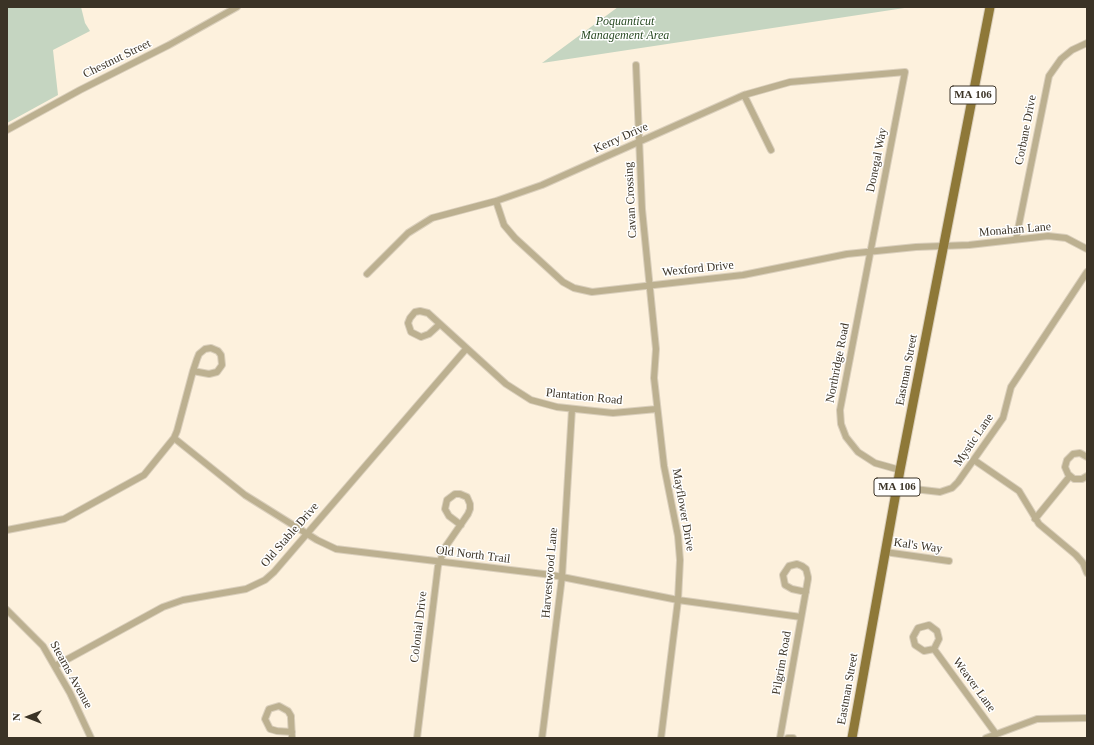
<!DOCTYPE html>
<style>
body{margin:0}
#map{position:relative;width:1094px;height:745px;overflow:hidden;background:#fdf1dd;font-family:Georgia,serif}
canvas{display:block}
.frame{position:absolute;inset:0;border:8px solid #3b3326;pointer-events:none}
.north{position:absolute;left:8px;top:697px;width:40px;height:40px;-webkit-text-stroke:3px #fff;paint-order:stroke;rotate:270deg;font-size:11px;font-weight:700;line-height:16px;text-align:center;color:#3b3326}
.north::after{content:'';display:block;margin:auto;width:14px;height:18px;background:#3b3326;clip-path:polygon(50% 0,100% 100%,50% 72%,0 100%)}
</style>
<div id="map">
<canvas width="1094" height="745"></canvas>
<div class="frame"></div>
<div class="north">N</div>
</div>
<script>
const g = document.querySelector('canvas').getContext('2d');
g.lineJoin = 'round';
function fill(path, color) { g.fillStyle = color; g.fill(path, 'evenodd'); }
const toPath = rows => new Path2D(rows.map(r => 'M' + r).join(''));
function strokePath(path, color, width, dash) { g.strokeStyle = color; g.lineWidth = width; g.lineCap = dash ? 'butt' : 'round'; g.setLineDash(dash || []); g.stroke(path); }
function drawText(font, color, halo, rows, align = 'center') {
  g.font = font + ' Georgia,serif'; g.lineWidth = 3; g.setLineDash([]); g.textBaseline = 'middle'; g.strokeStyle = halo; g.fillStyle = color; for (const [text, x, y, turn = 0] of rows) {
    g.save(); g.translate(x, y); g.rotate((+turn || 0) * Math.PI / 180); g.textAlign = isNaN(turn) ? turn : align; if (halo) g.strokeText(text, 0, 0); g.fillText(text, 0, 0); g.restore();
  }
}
const green = toPath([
 [7,7,81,7,85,23,90,31,53,50,58,95,7,123],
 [618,7,911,7,542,63]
]);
const minor = toPath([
 [636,65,642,209,656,349,654,378,664,466,678,536,680,560,678,600,661,738],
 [744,95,771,150],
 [7,130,80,90,169,45,237,7],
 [496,201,504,225,515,238,563,282,574,288,592,292,743,275,847,254,916,247,969,245,1048,236,1066,238,1087,249],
 [1016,239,1049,76,1061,59,1072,50,1087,43],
 [367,274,408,233,432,218,496,201,542,185,744,95,790,82,905,72,840,410,841,424,846,437,858,452,875,463,900,470],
 [440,324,429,334,421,337,411,332,408,323,410,318,415,312,420,311,428,313,506,384,531,400,557,407,613,413,657,409],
 [174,438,245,495,317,540,336,549,552,575,678,600,801,617],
 [1087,457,1080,453,1073,454,1067,460,1065,467,1068,474,1074,479,1082,479,1087,476],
 [974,460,1019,491,1039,524,1076,555,1083,563,1087,573],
 [897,487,940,492,952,488,958,482,1003,418,1011,387,1087,272],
 [1035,519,1070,476],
 [7,530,64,519,144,475,174,438,177,431,193,371,197,359,199,354,205,349,211,348,218,351,221,355,222,365,217,372,209,374,193,371],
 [885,552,949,561],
 [7,610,43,646,70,693,91,738],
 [934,649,939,639,937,631,929,625,918,628,913,637,915,645,924,651,934,649,996,734],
 [55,666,163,607,183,600,246,589,265,580,274,572,466,349],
 [292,732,277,731,270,729,265,719,269,709,279,706,288,711,291,716,291,718,292,738],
 [417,738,438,566,446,546,468,514,470,509,470,504,467,497,460,494,455,494,447,500,445,509,449,516,461,525],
 [542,738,562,577,572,409],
 [780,738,808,579,808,577,806,569,802,566,797,564,789,566,783,575,785,585,792,589,806,592],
 [788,738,793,738],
 [986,738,1037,719,1087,718]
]);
const primary = toPath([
 [852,738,900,470,990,7]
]);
const shields = [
 [973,95,46],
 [897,487,46]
];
const shieldNames = [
 ["MA 106",973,95],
 ["MA 106",897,487]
];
const parkNames = [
 ["Poquanticut",625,22],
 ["Management Area",625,36]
];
const streetNames = [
 ["Chestnut Street",117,59,-26],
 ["Corbane Drive",1026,130,-79],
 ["Kerry Drive",621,138,-24],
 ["Donegal Way",877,160,-79],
 ["Cavan Crossing",631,200,-93],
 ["Monahan Lane",1015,230,-5],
 ["Wexford Drive",698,269,-6],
 ["Northridge Road",838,363,-79],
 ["Eastman Street",907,370,-79],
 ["Plantation Road",584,397,6],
 ["Mystic Lane",974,440,-56],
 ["Mayflower Drive",683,510,80],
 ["Old Stable Drive",290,535,-49],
 ["Kal's Way",918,546,8],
 ["Old North Trail",473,555,7],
 ["Harvestwood Lane",550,573,-85],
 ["Colonial Drive",419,627,-83],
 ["Pilgrim Road",782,663,-80],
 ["Stearns Avenue",71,675,61],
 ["Weaver Lane",974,685,54],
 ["Eastman Street",848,689,-80]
];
fill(green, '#c5d5c1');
strokePath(minor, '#dacfbc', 8);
strokePath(primary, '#dacfbc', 11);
strokePath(minor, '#bcb090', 6);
strokePath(primary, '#8e7838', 9);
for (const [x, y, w] of shields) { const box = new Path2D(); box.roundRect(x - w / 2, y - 9, w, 18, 3); g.fillStyle = '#fff'; g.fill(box); strokePath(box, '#3b3326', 1); }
drawText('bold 11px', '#3b3326', null, shieldNames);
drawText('italic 12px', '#2a4b24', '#fff', parkNames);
drawText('12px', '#3b3326', '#fff', streetNames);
</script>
